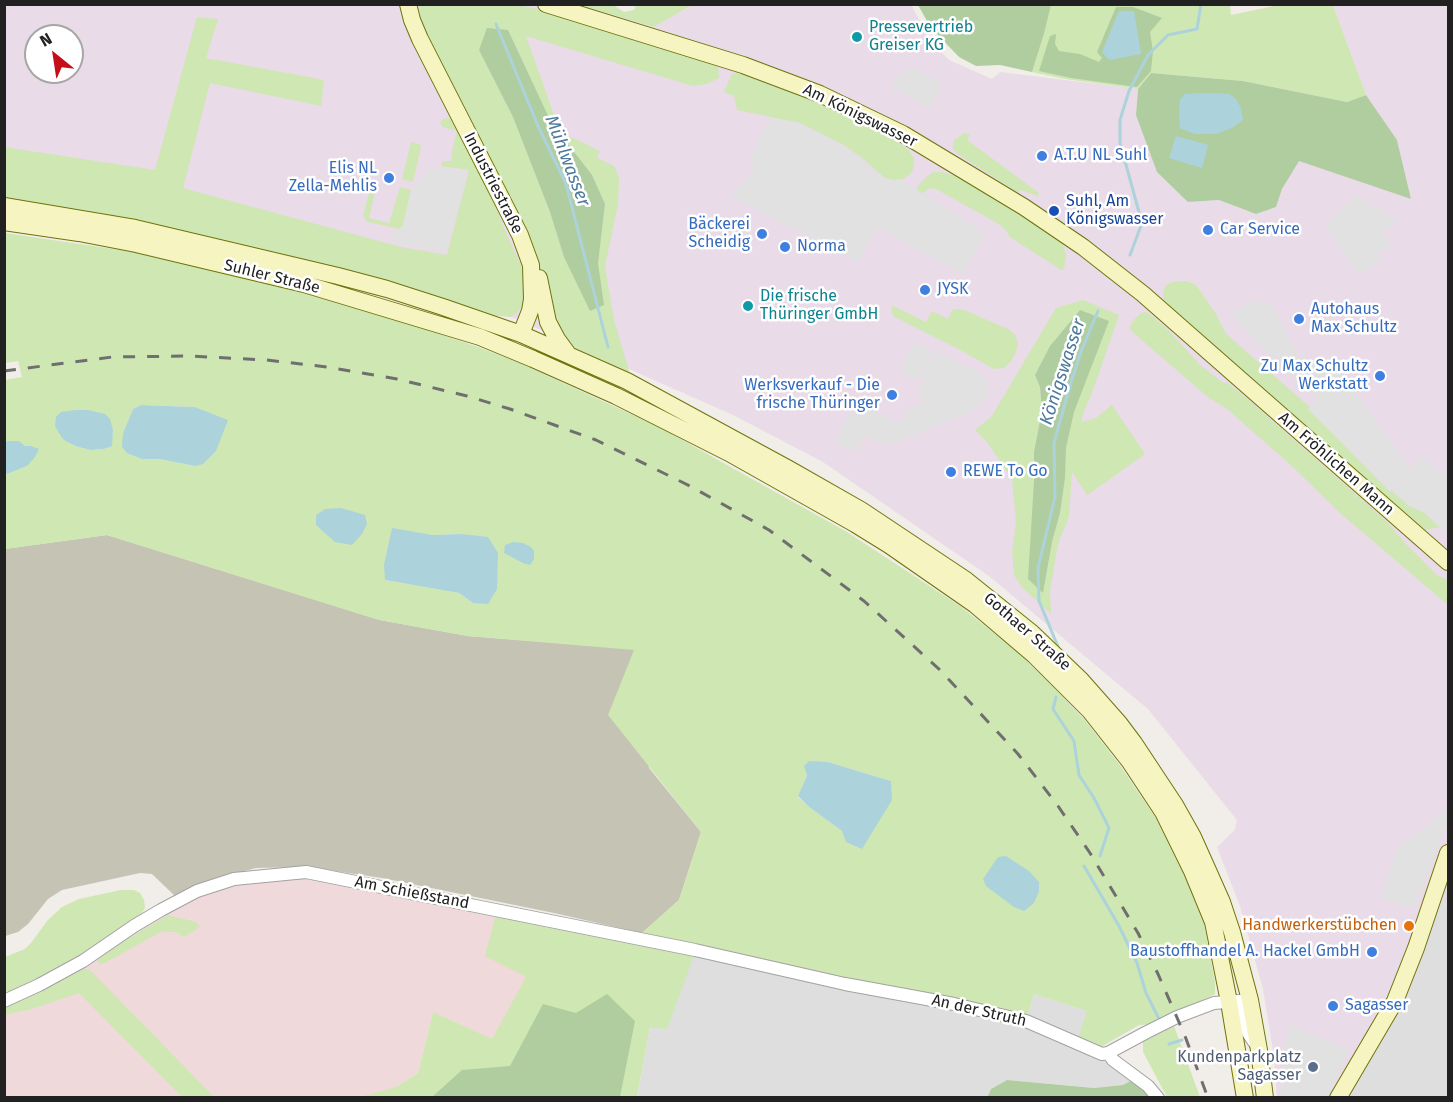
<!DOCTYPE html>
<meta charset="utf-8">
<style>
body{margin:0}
#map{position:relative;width:1453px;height:1102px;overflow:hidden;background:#f1ede8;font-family:"Fira Sans",sans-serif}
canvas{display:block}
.frame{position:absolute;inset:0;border:6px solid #212121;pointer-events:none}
.north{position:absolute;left:24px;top:24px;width:60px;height:60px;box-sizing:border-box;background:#fff;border:2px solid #a6a6a6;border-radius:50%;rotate:330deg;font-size:16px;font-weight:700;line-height:24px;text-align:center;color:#212121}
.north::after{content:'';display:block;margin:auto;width:21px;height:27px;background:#c40e1a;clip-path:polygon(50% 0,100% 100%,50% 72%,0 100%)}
</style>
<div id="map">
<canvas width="1453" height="1102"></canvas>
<div class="frame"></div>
<div class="north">N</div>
</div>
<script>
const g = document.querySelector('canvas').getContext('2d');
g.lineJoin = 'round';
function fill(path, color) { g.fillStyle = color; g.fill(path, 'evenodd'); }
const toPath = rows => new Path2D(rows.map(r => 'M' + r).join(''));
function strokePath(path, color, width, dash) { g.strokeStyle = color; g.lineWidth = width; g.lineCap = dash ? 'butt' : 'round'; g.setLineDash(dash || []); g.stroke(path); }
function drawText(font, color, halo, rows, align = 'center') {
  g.font = font + ' "Fira Sans",sans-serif'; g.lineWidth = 5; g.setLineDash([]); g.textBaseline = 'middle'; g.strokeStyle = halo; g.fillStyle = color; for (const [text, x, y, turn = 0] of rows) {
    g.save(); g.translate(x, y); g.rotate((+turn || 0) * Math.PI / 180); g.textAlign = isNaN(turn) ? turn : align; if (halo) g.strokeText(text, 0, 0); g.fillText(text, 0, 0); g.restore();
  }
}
const residential = toPath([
 [1448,863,1448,1097,1342,1096],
 [695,950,1026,1020,1034,994,1088,1011,1078,1038,1072,1045,1111,1064,1132,1080,1123,1085,1094,1088,1007,1080,991,1089,987,1098,637,1098,650,1027]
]);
const commercial = toPath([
 [306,872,497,910,527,977,492,1040,433,1012,418,1073,396,1087,360,1098,5,1097,4,1001,197,891]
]);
const industrial = toPath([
 [579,4,654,27,692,5,911,4,930,41,949,60,992,79,1000,72,1138,89,1136,115,1188,202,1219,200,1256,214,1276,207,1282,189,1298,160,1411,199,1397,140,1366,95,1333,5,1448,5,1448,863,1413,966,1332,1098,1277,1097,1274,1057,1263,989,1240,906,1217,847,1235,830,1237,820,1148,709,989,576,823,462,733,415,340,241,5,161,5,5],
 [36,36,72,36,72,72,36,72]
]);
const construction = toPath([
 [107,535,380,620,468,636,634,649,649,768,701,832,679,900,642,933,554,913,382,878,308,867,256,868,207,881,176,897,152,874,140,873,62,890,48,899,28,924,18,932,5,936,4,549]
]);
const grass = toPath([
 [420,5,517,5,548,11,713,61,718,68,719,78,707,84,693,86,526,36,560,132,600,151,597,158,614,166,619,178,618,204,605,266,614,320,630,374,573,347,561,339,427,36,419,16],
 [508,30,551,122,592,175,605,204,597,263,604,305,564,257,550,212,513,117,479,50],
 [580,5,613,5,624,12,634,10,636,5,692,5,654,27],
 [1051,5,1230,5,1231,15,1279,5,1333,5,1366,95,1347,102,1243,81,1151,73,1138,89,1065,79,1032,72,1044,34],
 [197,17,218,19,206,58,324,80,321,106,210,83,183,188,401,247,447,255,469,170,441,166,443,161,451,161,452,151,457,131,443,127,440,122,443,119,449,118,453,120,485,180,508,238,521,265,527,286,524,302,518,312,511,317,487,315,5,200,4,147,155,170],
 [739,71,812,96,883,133,908,149,914,158,914,167,910,174,903,179,893,180,885,178,861,157,844,145,800,123,737,110,734,96,724,92,732,74],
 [965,133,970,134,967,140,1039,193,1038,196,1021,190,1017,192,958,154,953,149,953,143,955,139],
 [411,142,419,144,421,147,413,182,402,179],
 [933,172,941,172,956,176,980,189,1062,241,1066,256,1064,269,1061,270,1010,237,1005,229,997,223,938,190,930,188,924,192,921,197,913,194,922,181],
 [372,182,377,184,369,218,389,223,400,187,411,190,403,225,399,229,368,222,365,219,363,216],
 [5,233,134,252,301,291,404,322,478,347,522,364,659,427,847,532,960,606,1015,650,1049,682,1084,719,1119,764,1155,817,1185,877,1204,924,1215,982,1215,994,1152,1024,1139,1025,1101,1047,1078,1038,1087,1011,1034,994,1026,1021,696,950,667,1029,650,1027,637,1097,360,1097,396,1087,418,1073,433,1012,492,1039,526,977,485,956,497,910,657,941,642,933,679,900,701,832,608,715,634,650,468,636,379,620,107,535,5,549,4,473,7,474,27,466,25,446,8,441,5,443,5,380,22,377,18,361,5,363],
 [141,405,195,407,227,420,195,466,159,459,142,459,123,433,133,409],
 [113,430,111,446,104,449,91,450,78,447,67,442],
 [392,529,433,535,462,534,473,603,459,593,385,580],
 [828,762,891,781,842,831,809,807,798,797,807,774],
 [1186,281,1196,285,1216,314,1226,334,1320,416,1394,493,1409,506,1425,513,1440,527,1425,530,1369,484,1189,323,1170,309,1164,302,1163,292,1166,285,1173,282],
 [1083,300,1119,315,1093,390,1083,414,1081,422,1096,418,1112,405,1145,454,1087,495,1072,472,1069,516,1058,544,1050,591,1051,614,1022,587,1014,575,1012,552,1016,522,1012,479,987,442,975,430,992,416,1056,308],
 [1080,310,1084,382,1074,412,1066,448,1065,478,1060,513,1052,542,1043,593,1034,481,1034,452,1042,411,1040,387,1035,375,1050,346],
 [891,305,926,322,932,311,948,319,952,310,960,309,971,313,1008,329,1015,335,1018,344,1016,352,1011,361,1004,368,994,369,964,352,893,316],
 [1146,312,1152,316,1170,332,1200,365,1222,382,1229,384,1251,402,1387,522,1403,541,1437,575,1448,580,1448,605,1340,513,1293,467,1226,408,1209,398,1129,329,1134,320,1141,313],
 [121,890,134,890,140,893,144,900,145,908,134,926,5,1001,5,957,25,949,31,943,47,921,62,907,79,899],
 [168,915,196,922,200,927,184,937,176,932,161,932,101,965,95,958],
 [80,969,89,969,214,1097,182,1097,79,993,35,1008,5,1015,5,1006],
 [1174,1026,1200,1097,1167,1097,1143,1052,1143,1041]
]);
const forest = toPath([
 [918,5,1051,5,1044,34,1032,72,1000,65,976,66,959,57,931,28],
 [1116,7,1133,7,1162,18,1150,32,1153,51,1151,71,1137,87,1071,78,1039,71,1050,36,1056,34,1055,44,1059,51,1080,54,1099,62,1102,58,1097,52],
 [487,28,508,30,551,122,592,175,605,204,598,263,604,305,590,311,564,257,550,212,513,117,479,50],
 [1151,73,1243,81,1347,102,1366,95,1397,140,1411,199,1299,161,1282,189,1276,207,1256,214,1219,200,1188,202,1157,172,1136,115,1138,89],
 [1080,310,1109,321,1074,412,1066,448,1065,478,1060,513,1052,542,1043,593,1028,579,1034,481,1034,452,1042,411,1040,387,1035,375,1050,346],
 [607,994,635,1021,620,1097,566,1098,564,1096,562,1098,432,1097,462,1070,510,1066,543,1004,576,1013],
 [1007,1080,1094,1088,1123,1085,1132,1080,1150,1097,987,1098,991,1089]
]);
const parking = toPath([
 [912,67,943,84,929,108,891,87,895,79],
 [770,117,800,123,845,146,885,178,893,180,900,179,985,233,964,274,877,228,858,262,731,196,753,171,752,155],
 [441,167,467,171,447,252,388,241,403,225,411,190,428,171],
 [1356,195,1397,221,1382,232,1392,245,1377,255,1381,261,1359,274,1325,226],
 [1251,301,1271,303,1298,357,1305,356,1313,366,1332,360,1410,467,1390,492,1308,409,1317,397,1258,344,1231,314],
 [914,342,932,351,917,380,900,372],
 [933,351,983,374,987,381,989,392,981,404,971,412,888,445,865,436,856,452,835,442,850,412,857,415,863,405,897,422,906,418,904,411,923,402,918,386,924,383,922,375],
 [1421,456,1448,479,1448,536,1425,513,1409,506,1393,490],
 [1446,810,1448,819,1415,908,1381,899,1396,850],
 [1288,1024,1348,1050,1335,1084,1327,1097,1281,1097]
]);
const water = toPath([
 [1119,11,1134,11,1141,54,1109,60,1102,52],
 [1209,93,1229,94,1236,99,1241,108,1243,120,1232,128,1216,134,1195,134,1180,128,1179,109,1180,99,1185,94],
 [1176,136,1208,145,1202,168,1169,158],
 [141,405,195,407,228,420,216,451,203,464,195,466,159,459,142,459,127,453,122,447,123,433,133,409],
 [76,410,88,410,105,414,110,419,113,430,112,446,104,449,91,450,78,447,67,442,62,438,55,426,56,417,61,412],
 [8,441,19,441,25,446,31,446,39,449,35,457,27,466,7,474,5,473,4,443],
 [341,508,365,515,367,524,362,534,352,545,335,542,316,525,316,515,325,509],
 [392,528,433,535,462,534,488,537,498,553,497,589,488,604,473,603,459,593,385,580,384,565],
 [513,542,523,543,531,547,534,551,534,559,530,565,523,563,504,553,505,545],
 [809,761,828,762,891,781,892,800,862,849,846,842,842,831,809,807,798,796,807,775,804,766],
 [1006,856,1029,871,1039,882,1039,891,1034,903,1024,911,1014,907,986,886,983,879,998,857]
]);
const stream = toPath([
 [496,24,538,126,566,184,608,347],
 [1130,255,1142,223,1120,143,1120,120,1129,91,1148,55,1168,35,1197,29,1201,4],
 [1059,649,1039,601,1038,568,1055,497,1054,443,1071,382,1082,349,1098,311],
 [1056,697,1053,709,1074,741,1079,775,1094,798,1109,828,1100,856],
 [1084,866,1119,926,1137,963,1146,993,1159,1019],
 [1169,1044,1182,1040]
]);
const street = toPath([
 [4,1001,39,985,83,961,134,926,161,910,197,891,234,879,306,872,695,950,845,984,954,1004,1026,1021,1102,1054,1108,1053,1147,1032,1177,1017,1214,1003,1250,1000],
 [1240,1001,1248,1033,1254,1042],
 [1108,1053,1113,1060,1148,1086,1158,1098]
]);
const secondary = toPath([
 [408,4,412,20,420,39,520,235,531,265,532,299,530,311,521,334],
 [546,4,743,65,820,94,903,134,1024,207,1083,247,1143,294,1448,562],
 [4,206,135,228,338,276,387,289,443,307,521,334,627,381,789,469,861,510,966,580,1032,633,1081,680,1119,723,1134,743,1175,805,1193,837,1206,866,1222,902,1232,932,1250,1000,1259,1050,1265,1098],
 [4,222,79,233,136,244,304,284,480,337,533,359,616,396,729,453,855,524,889,545,974,604,1035,656,1090,711,1130,762,1163,812,1192,871,1213,922,1229,1002,1245,1098],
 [539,278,548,322,557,339,568,354],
 [1338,1098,1395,1001,1416,948,1448,853]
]);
const rail = toPath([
 [4,371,112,357,189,356,266,360,327,367,397,379,467,396,510,409,596,440,690,486,769,530,864,601,940,670,1018,754,1058,806,1090,853,1138,933,1158,974,1185,1036,1208,1098]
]);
const markers = [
 [857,37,6,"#0f9aa8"],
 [1042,156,6,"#3f7fe0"],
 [389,178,6,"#3f7fe0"],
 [1054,211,6,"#1a4fb4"],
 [1208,230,6,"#3f7fe0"],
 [762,234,6,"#3f7fe0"],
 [785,247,6,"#3f7fe0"],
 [925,290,6,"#3f7fe0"],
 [748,306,6,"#0f9aa8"],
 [1299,319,6,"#3f7fe0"],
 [1380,376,6,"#3f7fe0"],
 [892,395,6,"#3f7fe0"],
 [951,472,6,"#3f7fe0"],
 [1409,926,6,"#e8710a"],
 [1372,952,6,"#3f7fe0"],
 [1333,1006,6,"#3f7fe0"],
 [1313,1067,6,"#5c6f8a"]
];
const cultureNames = [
 ["Pressevertrieb",869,28],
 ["Greiser KG",869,46],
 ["Die frische",760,297],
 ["Thüringer GmbH",760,315]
];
const streetNames = [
 ["Am Königswasser",860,116,26],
 ["Industriestraße",493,183,63],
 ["Suhler Straße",272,277,14],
 ["Am Fröhlichen Mann",1336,464,41],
 ["Gothaer Straße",1027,632,41],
 ["Am Schießstand",412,893,11],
 ["An der Struth",979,1011,13]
];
const shopNames = [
 ["A.T.U NL Suhl",1054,156],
 ["Elis NL",377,169,"right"],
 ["Zella-Mehlis",377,187,"right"],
 ["Bäckerei",750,225,"right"],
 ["Scheidig",750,243,"right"],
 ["Car Service",1220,230],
 ["Norma",797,247],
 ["JYSK",937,290],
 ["Autohaus",1311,310],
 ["Max Schultz",1311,328],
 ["Zu Max Schultz",1368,367,"right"],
 ["Werkstatt",1368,385,"right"],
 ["Werksverkauf - Die",880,386,"right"],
 ["frische Thüringer",880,404,"right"],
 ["REWE To Go",963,472],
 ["Baustoffhandel A. Hackel GmbH",1360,952,"right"],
 ["Sagasser",1345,1006]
];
const transitNames = [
 ["Suhl, Am",1066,202],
 ["Königswasser",1066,220]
];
const foodNames = [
 ["Handwerkerstübchen",1397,926]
];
const serviceNames = [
 ["Kundenparkplatz",1301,1058],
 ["Sagasser",1301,1076]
];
const waterNames = [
 ["Mühlwasser",567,161,69],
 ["Königswasser",1063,372,-72]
];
fill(residential, '#dfdede');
fill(commercial, '#f0d9da');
fill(industrial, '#e9dbe7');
fill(construction, '#c5c4b4');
fill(grass, '#cfe7b2');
fill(forest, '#b0cda0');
fill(parking, '#e1e1e1');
fill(water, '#acd3db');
strokePath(stream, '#acd3db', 3);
strokePath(street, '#a2a2a2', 14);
strokePath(secondary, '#6f730d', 18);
strokePath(street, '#fff', 12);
strokePath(secondary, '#f6f5c1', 16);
strokePath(rail, '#6f6f6f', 3, [12, 12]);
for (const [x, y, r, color] of markers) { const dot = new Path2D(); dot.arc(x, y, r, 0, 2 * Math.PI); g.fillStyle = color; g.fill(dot); strokePath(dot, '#fff', 2); }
drawText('16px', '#0d838f', '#fff', cultureNames, 'left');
drawText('16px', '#212121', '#fff', streetNames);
drawText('16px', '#366cbe', '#fff', shopNames, 'left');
drawText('16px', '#164399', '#fff', transitNames, 'left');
drawText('16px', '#c56008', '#fff', foodNames, 'right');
drawText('16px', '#4e5e75', '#fff', serviceNames, 'right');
drawText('italic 18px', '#4c799c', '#fff', waterNames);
</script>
